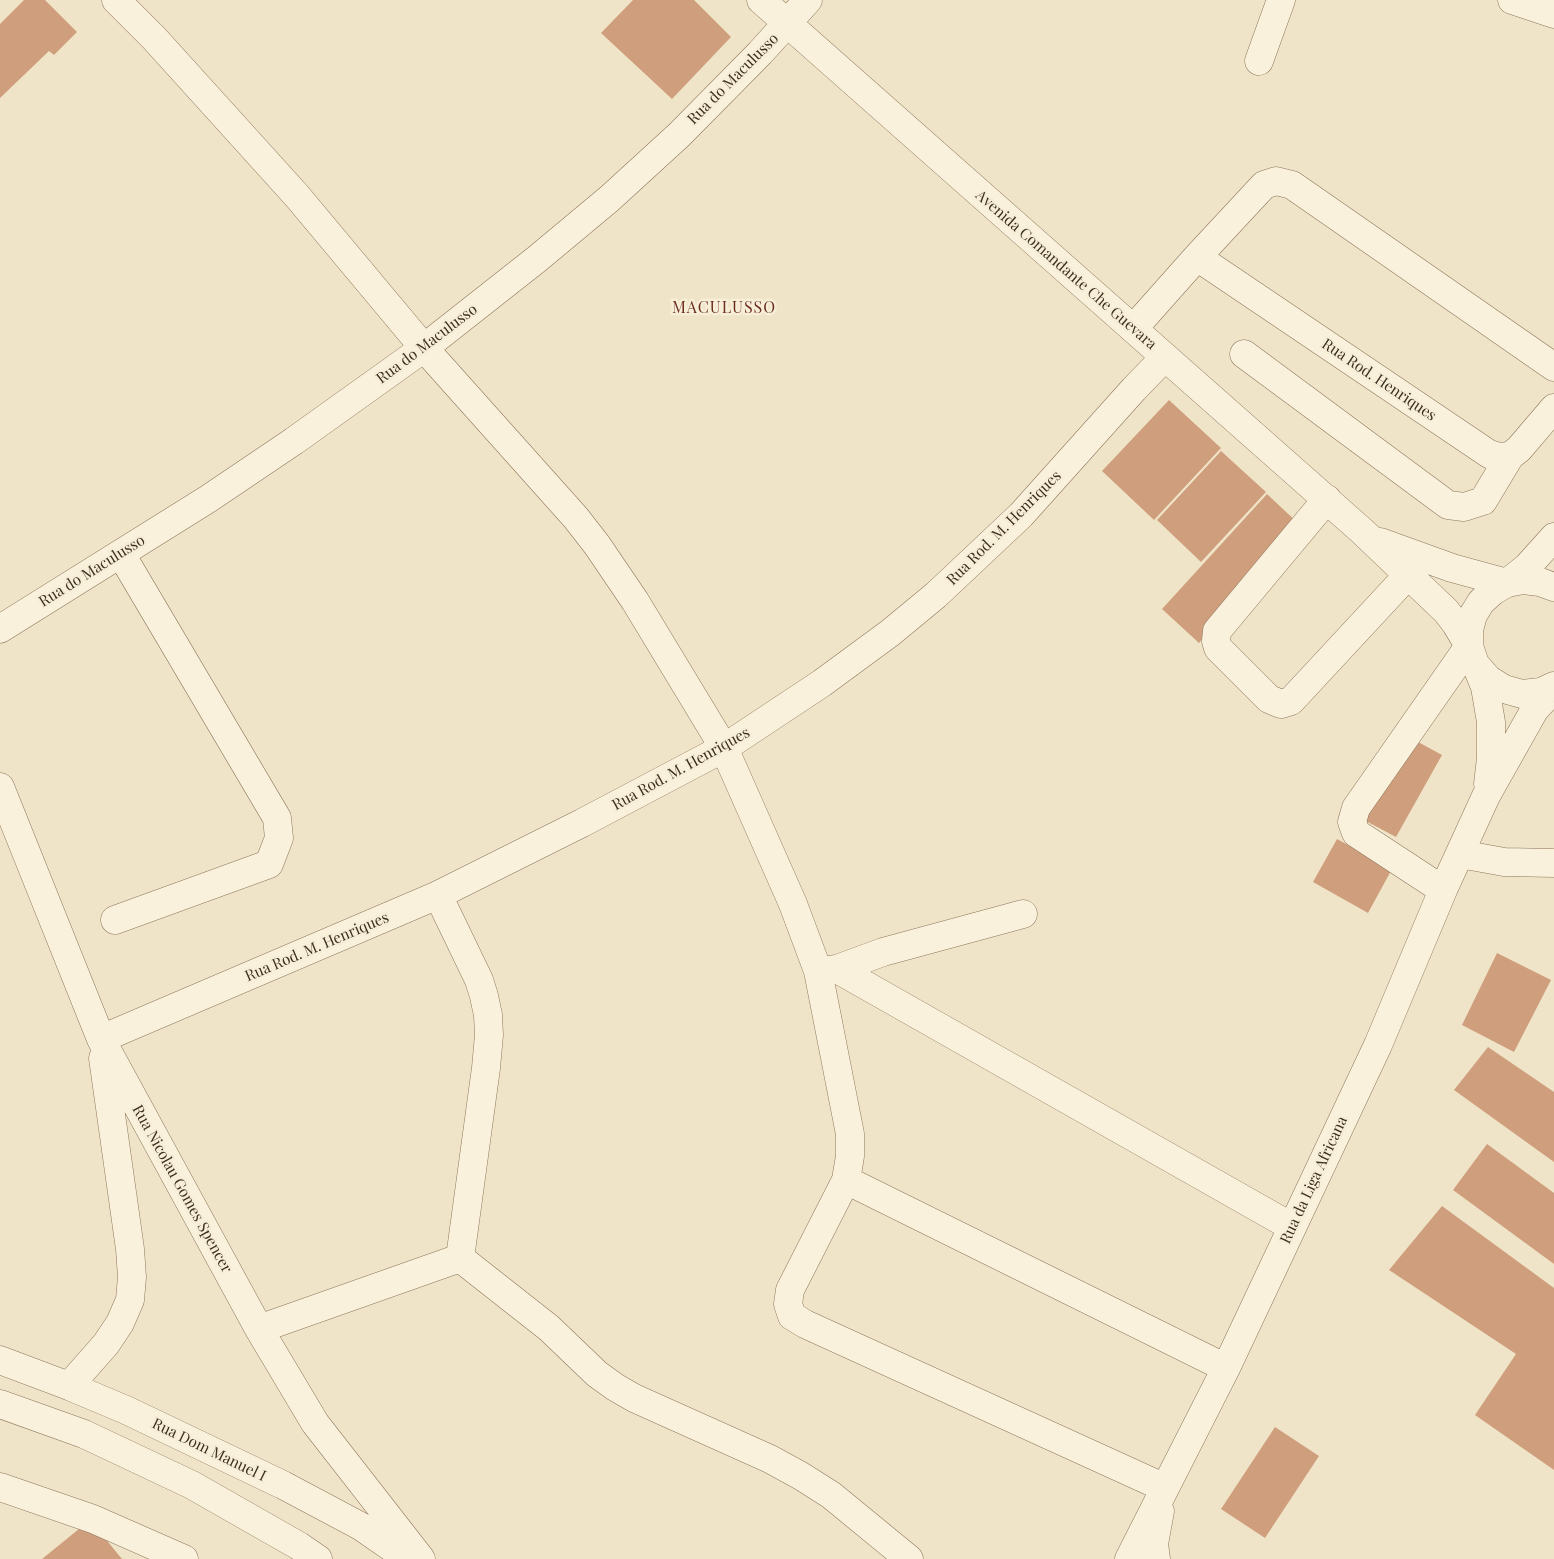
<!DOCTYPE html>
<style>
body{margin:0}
canvas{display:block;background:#f0e4c8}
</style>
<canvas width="1554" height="1559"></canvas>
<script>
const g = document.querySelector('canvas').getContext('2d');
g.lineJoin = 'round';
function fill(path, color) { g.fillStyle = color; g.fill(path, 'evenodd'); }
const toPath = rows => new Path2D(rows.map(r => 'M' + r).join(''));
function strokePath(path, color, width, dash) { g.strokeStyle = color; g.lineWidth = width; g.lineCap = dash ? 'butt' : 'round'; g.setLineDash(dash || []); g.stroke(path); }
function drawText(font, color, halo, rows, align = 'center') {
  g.font = font + ' "Playfair Display",serif'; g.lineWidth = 5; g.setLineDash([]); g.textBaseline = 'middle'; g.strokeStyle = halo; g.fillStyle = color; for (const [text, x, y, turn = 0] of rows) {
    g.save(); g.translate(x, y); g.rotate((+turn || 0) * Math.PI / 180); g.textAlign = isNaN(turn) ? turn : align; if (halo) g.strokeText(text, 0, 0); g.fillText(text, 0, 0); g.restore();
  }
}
const building = toPath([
 [24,0,45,0,77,32,54,55,49,51,0,98,0,24],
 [633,0,694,0,731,37,672,99,601,33],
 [1169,400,1221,448,1154,520,1102,471],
 [1221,451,1266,492,1201,562,1157,520],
 [1267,494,1300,525,1199,643,1162,609],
 [1409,737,1442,755,1396,837,1364,820],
 [1337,839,1392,869,1368,913,1313,882],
 [1497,953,1551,980,1514,1052,1462,1025],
 [1488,1047,1554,1092,1554,1162,1454,1090],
 [1487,1144,1554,1193,1554,1264,1453,1190],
 [1442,1206,1554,1288,1554,1470,1475,1415,1516,1354,1389,1270],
 [1275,1427,1319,1456,1265,1538,1221,1509],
 [90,1520,122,1559,42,1559]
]);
const minor = toPath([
 [116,0,154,38,297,196,424,348,576,518,597,545,635,601,724,748,793,904,818,971,850,1134,850,1156,846,1180,790,1290,788,1304,792,1316,805,1324,1165,1488],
 [761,0,1362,531,1446,611,1456,624,1469,646,1356,808,1352,822,1356,833,1443,890],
 [1512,0,1554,14],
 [1259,61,1281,0],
 [1197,257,1489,454,1499,457,1510,456,1519,449,1554,408],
 [1133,329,1197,257,1264,185,1276,181,1292,185,1554,367],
 [1244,354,1448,505,1464,507,1483,501,1510,456],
 [1327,499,1217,631,1216,641,1218,648,1269,699,1281,704,1291,701,1408,575],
 [1380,542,1452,568,1507,583,1527,567,1554,537],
 [1554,587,1540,582,1523,580,1507,583,1493,591,1481,602,1473,615,1469,630,1469,646,1475,664,1488,679,1504,689,1522,694,1541,692,1554,686],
 [0,629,208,499,294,441,424,348,537,259,609,199,679,135,760,53,808,0],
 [1477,667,1485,687,1491,722,1491,758,1488,784],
 [0,787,101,1039,259,1329,315,1423,421,1559],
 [1460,854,1504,862,1554,863],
 [438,895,479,980,484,996,488,1015,489,1035,486,1068,460,1258],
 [115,920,269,864,279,838,277,818,121,554],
 [837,969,883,952,1023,914],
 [818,971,837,969,1292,1227],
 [101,1039,438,895,582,823,724,748,822,683,890,633,936,595,1021,515,1134,389,1165,357],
 [846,1180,1226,1368],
 [460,1258,549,1328,597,1374,615,1387,634,1398,770,1459,801,1476,831,1495,909,1559],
 [259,1329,460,1258],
 [0,1360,69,1386,126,1410,283,1485,362,1527,408,1559],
 [69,1386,106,1344,120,1323,130,1300,132,1277,130,1249,103,1058],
 [0,1404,84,1434,192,1485,299,1546,318,1559],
 [0,1487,93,1519,184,1559],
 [1129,1559,1226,1368,1378,1045,1443,890,1486,796,1535,709,1554,689],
 [1156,1559,1154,1544,1160,1511]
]);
const streetNames = [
 ["Rua do Maculusso",733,79,-45],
 ["Avenida Comandante Che Guevara",1066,270,41],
 ["Rua do Maculusso",427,344,-37],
 ["Rua Rod. Henriques",1379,380,34],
 ["Rua Rod. M. Henriques",1004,528,-45],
 ["Rua do Maculusso",92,571,-32],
 ["Rua Rod. M. Henriques",681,769,-29],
 ["Rua Rod. M. Henriques",317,947,-23],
 ["Rua da Liga Africana",1314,1180,-65],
 ["Rua Nicolau Gomes Spencer",182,1189,61],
 ["Rua Dom Manuel I",209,1450,26]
];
const neighbourhoodNames = [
 ["MACULUSSO",724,308]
];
fill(building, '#cf9f7d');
strokePath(minor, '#8d765c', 29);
strokePath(minor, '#faf1dc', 28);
drawText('15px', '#3d2e20', '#f7eed8', streetNames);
g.letterSpacing = '1px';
drawText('16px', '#6b2e1e', '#f7eed8', neighbourhoodNames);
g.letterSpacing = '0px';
</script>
